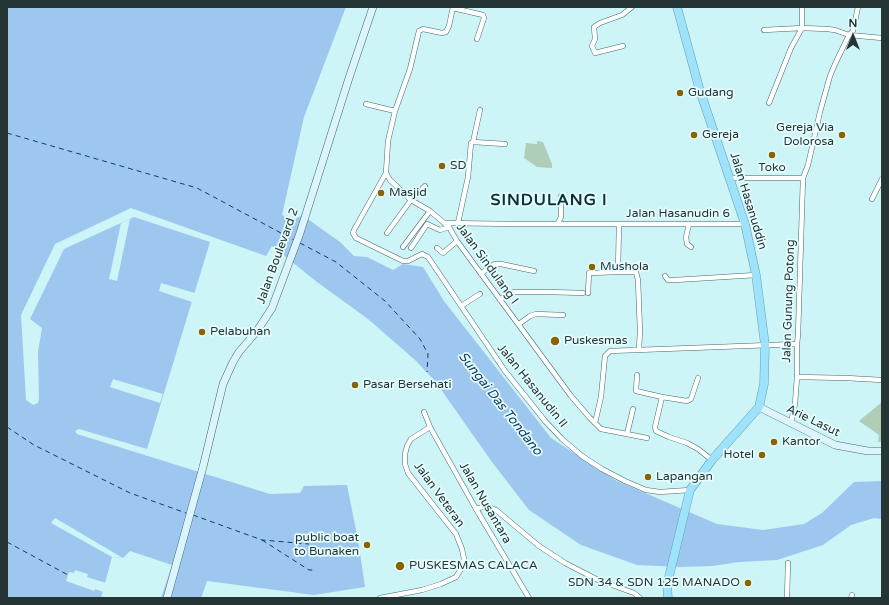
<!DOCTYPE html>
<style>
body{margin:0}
#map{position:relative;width:889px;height:605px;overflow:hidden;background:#cdf4f6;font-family:"Varela Round",sans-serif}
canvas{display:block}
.frame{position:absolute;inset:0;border:8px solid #253435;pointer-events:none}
.north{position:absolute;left:833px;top:16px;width:40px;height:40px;-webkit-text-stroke:3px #e6feff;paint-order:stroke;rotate:0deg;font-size:11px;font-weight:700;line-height:16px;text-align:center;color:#253435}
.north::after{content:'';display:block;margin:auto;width:14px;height:18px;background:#253435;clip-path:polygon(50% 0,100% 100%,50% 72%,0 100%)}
</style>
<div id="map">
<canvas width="889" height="605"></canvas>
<div class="frame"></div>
<div class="north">N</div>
</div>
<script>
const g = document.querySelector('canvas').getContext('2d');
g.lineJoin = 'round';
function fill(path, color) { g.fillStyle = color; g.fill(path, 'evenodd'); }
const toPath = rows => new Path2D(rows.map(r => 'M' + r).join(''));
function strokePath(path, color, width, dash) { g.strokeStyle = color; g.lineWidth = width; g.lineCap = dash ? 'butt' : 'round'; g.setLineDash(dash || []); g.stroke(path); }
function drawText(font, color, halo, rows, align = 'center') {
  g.font = font + ' "Varela Round",sans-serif'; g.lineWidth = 3.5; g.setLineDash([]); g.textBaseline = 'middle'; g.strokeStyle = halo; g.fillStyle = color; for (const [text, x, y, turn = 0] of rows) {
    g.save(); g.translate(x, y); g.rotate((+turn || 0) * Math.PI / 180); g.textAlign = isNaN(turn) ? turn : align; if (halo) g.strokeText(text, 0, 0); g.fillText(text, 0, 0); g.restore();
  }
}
const green = toPath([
 [537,141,543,142,552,164,552,168,537,167,524,158,526,143,537,144],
 [882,402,882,442,878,442,879,435,859,421]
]);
const water = toPath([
 [7,7,346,7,304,117,282,215,294,220,302,215,340,242,354,256,367,257,393,270,403,264,423,267,444,301,551,438,615,480,717,524,763,530,804,524,822,513,854,482,882,481,882,519,874,518,851,525,823,545,777,560,739,562,712,566,680,567,637,565,581,545,529,510,492,462,435,381,415,360,368,319,317,282,272,246,266,256,131,208,55,244,21,315,26,400,33,405,38,403,39,399,38,352,42,328,30,319,64,249,134,217,210,242,147,449,79,429,75,431,77,434,270,494,300,493,304,486,347,485,358,540,365,587,314,595,207,581,201,598,161,598,172,565,130,551,123,558,112,557,101,598,7,598]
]);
const pier = toPath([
 [130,219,117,281,109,279,121,223],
 [161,283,195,293,192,302,159,291],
 [113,379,163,394,160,403,110,387],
 [55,518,123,558,112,557,51,523],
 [75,570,88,574,87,577,106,583,103,592,95,589,94,591,66,581,69,572,74,573]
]);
const ferry = toPath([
 [7,133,197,188,294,240],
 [300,243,336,262,385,301,420,339,428,354,427,372],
 [7,427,34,445,130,493,186,513],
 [193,515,262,540,309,544],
 [262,540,309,570,313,570],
 [7,542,68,575]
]);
const minor = toPath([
 [453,7,449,26,446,32,442,33,423,29,419,31,410,69,395,111,388,141,386,173,390,180,411,200,430,211,449,227,457,241,571,396,589,417,601,429,647,438],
 [453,8,483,15,484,18,477,39],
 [764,30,802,28,827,29,835,30,849,35,882,38],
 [623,46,595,53,592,46,595,39,594,27,600,23,622,15,632,7],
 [769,103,791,48,802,28,802,7],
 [366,104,395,111],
 [473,142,480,110],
 [386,173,354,230,353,233,356,238,403,261,408,261,422,254,428,257,505,371,545,421,562,439,582,456,602,469,625,481,646,490,660,492,690,490],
 [729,178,803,178,808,165,820,112,830,76,835,64,849,35,853,31,858,7],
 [872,199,882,179],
 [444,223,514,224,745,224],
 [458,223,468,177,471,143,473,142,505,144],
 [558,223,561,217,561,196],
 [619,224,618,271,620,272,636,272,638,280,640,331,639,349],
 [689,224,686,237,687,244,691,247],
 [387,233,411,200,425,186],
 [403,247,430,211],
 [411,248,427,224,440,230,449,227],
 [437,248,443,253,457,241],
 [481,274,489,267,495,264,501,264,534,271],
 [665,276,668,280,675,280,756,275],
 [588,293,589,273,619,272],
 [500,300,507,294,515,292,549,292,583,293],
 [461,306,480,294],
 [519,324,530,316,536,314,563,315],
 [637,375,636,391,662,397,687,401,691,399,698,378],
 [797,377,846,378,882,380],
 [662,397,655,427,656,431,669,437,687,443,698,449,712,460],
 [424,412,430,427,476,509,529,598],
 [595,423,601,397,605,356,610,351,797,344],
 [791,423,795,404,797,377,797,344,798,335,803,178],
 [627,434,633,409],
 [476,509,486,506,496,510,539,546,565,563,598,580,634,593,640,598],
 [380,598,422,590,441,584,456,577,461,569,464,559,462,549,456,534,408,473,405,464,405,454,407,446,411,439,430,427],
 [787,598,788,563],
 [851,598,852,595]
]);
const secondary = toPath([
 [759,407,835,445,868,451,882,451],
 [167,598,203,467,223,384,233,362,239,352,257,331,272,308,300,233,349,78,373,7]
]);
const trunk = toPath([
 [668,598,667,585,690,490,712,460,759,407,764,384,765,345,756,275,745,224,700,91,677,7]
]);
const markers = [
 [680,93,4,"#886300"],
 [694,135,4,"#886300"],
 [842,135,4,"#886300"],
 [772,155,4,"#886300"],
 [442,166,4,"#886300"],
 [381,193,4,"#886300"],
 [592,267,4,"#886300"],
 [202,332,4,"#886300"],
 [555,341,5,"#886300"],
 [355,385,4,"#886300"],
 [774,442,4,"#886300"],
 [762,455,4,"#886300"],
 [648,477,4,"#886300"],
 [367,545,4,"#886300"],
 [400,566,5,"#886300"],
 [748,583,4,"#886300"]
];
const poiNames = [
 ["Gudang",688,93],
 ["Gereja Via",834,128,"right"],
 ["Dolorosa",834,142,"right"],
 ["Gereja",702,135],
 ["SD",450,166],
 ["Toko",772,168,"center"],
 ["Masjid",389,193],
 ["Mushola",600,267],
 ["Pelabuhan",210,332],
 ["Puskesmas",564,341],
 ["Pasar Bersehati",363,385],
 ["Kantor",782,442],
 ["Hotel",754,455,"right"],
 ["Lapangan",656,477],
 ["public boat",359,538,"right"],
 ["to Bunaken",359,552,"right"],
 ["PUSKESMAS CALACA",409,566],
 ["SDN 34 & SDN 125 MANADO",740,583,"right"]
];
const streetNames = [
 ["Jalan Hasanuddin",748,201,73],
 ["Jalan Hasanudin 6",678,214],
 ["Jalan Boulevard 2",278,256,-70],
 ["Jalan Sindulang I",487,264,54],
 ["Jalan Gunung Potong",789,301,-88],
 ["Jalan Hasanudin II",532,386,51],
 ["Arie Lasut",813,421,26],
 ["Jalan Veteran",439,495,54],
 ["Jalan Nusantara",485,503,60]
];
const waterNames = [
 ["Sungai Das Tondano",500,404,52]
];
const districtNames = [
 ["SINDULANG I",549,201]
];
fill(green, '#afcdb7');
fill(water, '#9dc7ef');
fill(pier, '#cdf4f6');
strokePath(ferry, '#103e64', 1, [5, 4]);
strokePath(minor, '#46696b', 5.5);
strokePath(secondary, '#46696b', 8);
strokePath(trunk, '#64a0b5', 9);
strokePath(minor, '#fff', 4.5);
strokePath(secondary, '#dbf4fe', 7);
strokePath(trunk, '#9ee2fb', 8);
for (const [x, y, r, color] of markers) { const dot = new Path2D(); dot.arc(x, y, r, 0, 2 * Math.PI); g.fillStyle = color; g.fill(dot); strokePath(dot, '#e6feff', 1.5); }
drawText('12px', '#253435', '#e6feff', poiNames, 'left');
drawText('12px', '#253435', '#e6feff', streetNames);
drawText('italic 13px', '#103e64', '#e6feff', waterNames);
g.letterSpacing = '1px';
drawText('bold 16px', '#0d3134', '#e6feff', districtNames);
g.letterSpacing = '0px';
</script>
